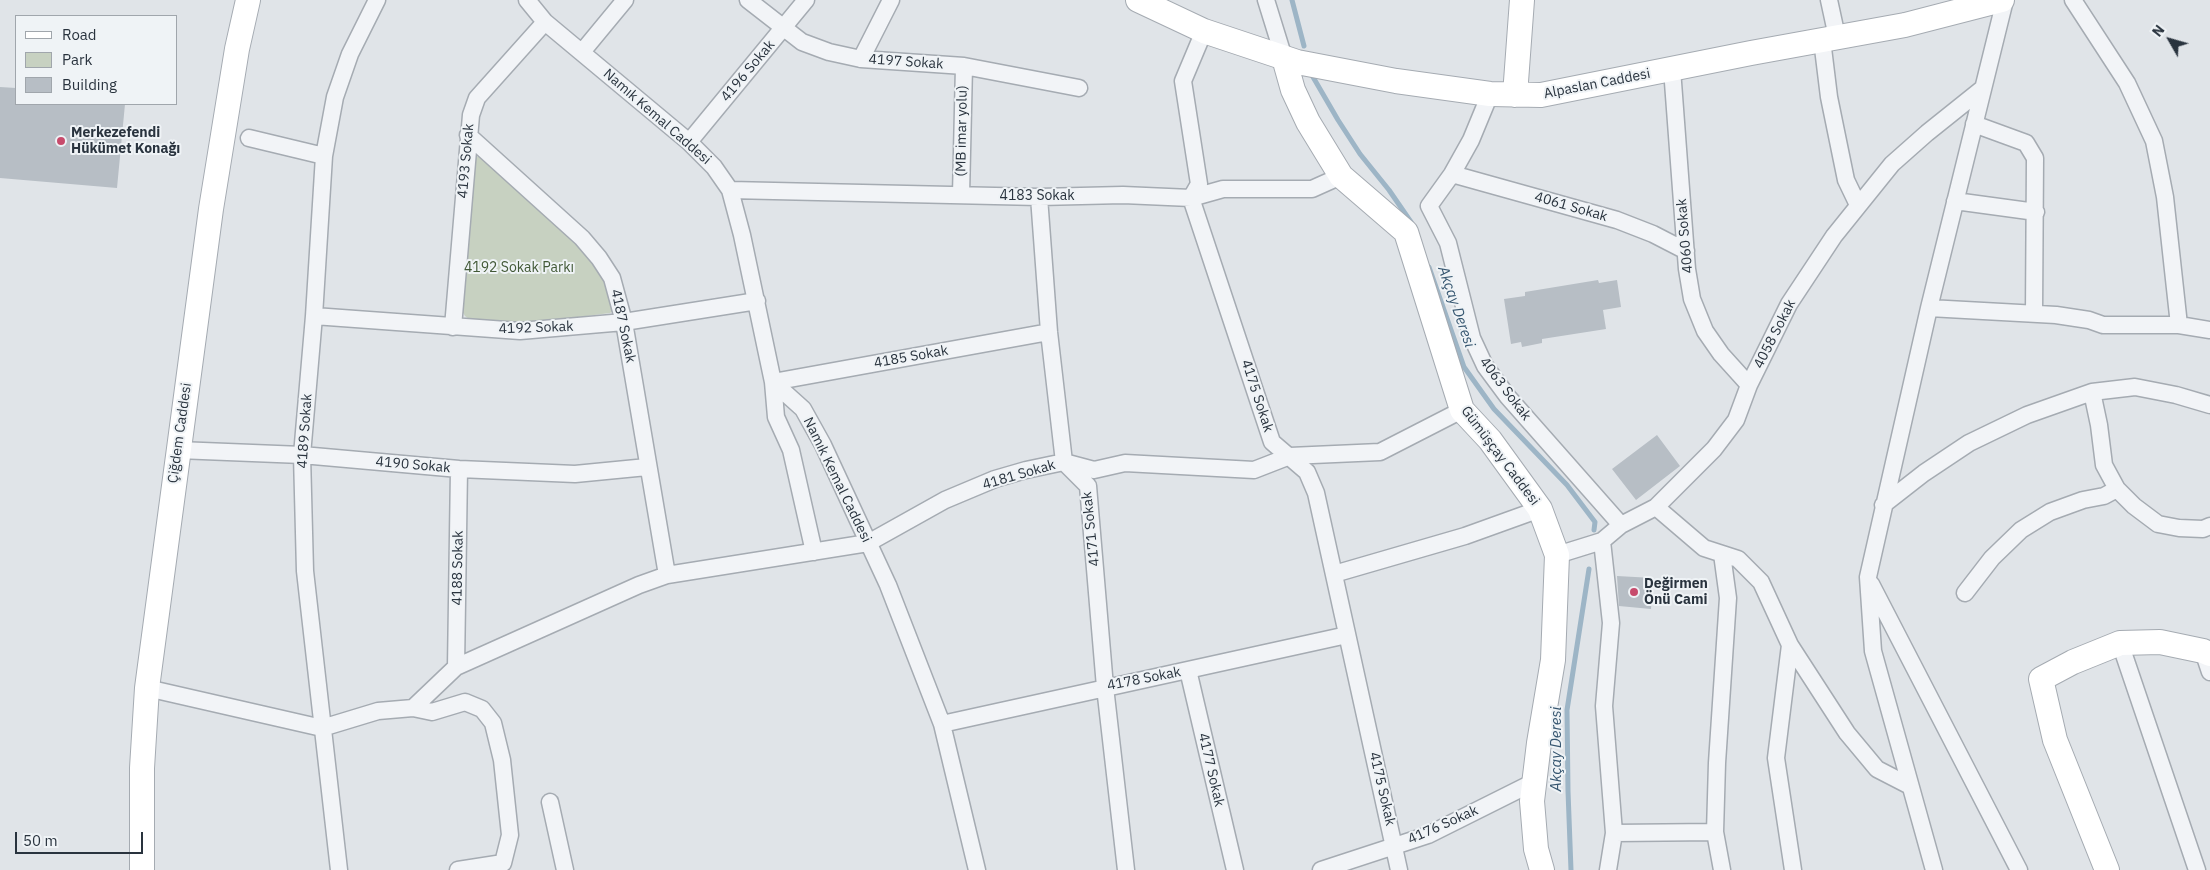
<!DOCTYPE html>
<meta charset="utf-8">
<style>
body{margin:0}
#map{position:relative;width:2210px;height:870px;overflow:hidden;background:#e0e4e8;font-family:"IBM Plex Sans",sans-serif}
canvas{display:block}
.legend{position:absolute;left:15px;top:15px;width:162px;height:90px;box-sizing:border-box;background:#eff3f6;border:1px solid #a0a6ac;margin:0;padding:6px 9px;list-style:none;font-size:15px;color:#29333e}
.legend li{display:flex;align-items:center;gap:10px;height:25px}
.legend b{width:25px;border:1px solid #a0a6ac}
.north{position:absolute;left:2145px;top:15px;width:50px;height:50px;-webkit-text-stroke:4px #eff3f6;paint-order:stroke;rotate:308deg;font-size:14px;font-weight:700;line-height:20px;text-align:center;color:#29333e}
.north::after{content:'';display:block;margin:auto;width:18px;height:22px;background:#29333e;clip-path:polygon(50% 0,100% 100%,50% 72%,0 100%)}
.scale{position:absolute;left:15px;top:832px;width:128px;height:22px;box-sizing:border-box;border:2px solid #29333e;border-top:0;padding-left:6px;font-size:15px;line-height:18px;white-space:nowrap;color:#29333e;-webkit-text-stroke:4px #eff3f6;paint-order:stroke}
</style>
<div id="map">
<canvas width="2210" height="870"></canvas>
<ul class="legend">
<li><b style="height:6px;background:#fff"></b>Road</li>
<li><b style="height:14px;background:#c7d1c1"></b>Park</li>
<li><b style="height:14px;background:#b7bec5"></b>Building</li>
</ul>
<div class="north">N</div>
<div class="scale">50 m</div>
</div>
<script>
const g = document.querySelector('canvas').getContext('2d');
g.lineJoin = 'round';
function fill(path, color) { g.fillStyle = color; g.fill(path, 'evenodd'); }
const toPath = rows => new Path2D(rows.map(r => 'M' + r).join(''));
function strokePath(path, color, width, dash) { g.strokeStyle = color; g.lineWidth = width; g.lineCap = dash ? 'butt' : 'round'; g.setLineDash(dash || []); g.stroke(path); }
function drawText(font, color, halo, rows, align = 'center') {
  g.font = font + ' "IBM Plex Sans",sans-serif'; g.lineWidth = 4; g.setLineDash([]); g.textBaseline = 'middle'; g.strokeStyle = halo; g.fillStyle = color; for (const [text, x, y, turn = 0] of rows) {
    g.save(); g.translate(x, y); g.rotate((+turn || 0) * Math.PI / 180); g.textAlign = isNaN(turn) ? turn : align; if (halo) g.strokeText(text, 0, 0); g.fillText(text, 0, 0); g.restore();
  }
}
const green = toPath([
 [478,156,581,248,605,280,613,311,610,313,523,324,469,319,465,316,462,311,472,162]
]);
const stream = toPath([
 [1292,0,1304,46],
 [1313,77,1338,120,1360,154,1389,190,1411,222],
 [1429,267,1464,367,1494,409,1567,485,1595,522,1594,530],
 [1571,870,1568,791,1567,710,1589,569]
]);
const building = toPath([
 [0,87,16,88,16,104,125,104,117,188,0,178],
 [1598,280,1599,283,1617,280,1621,307,1603,310,1606,329,1542,339,1542,343,1522,347,1521,342,1511,344,1504,299,1525,296,1525,292],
 [1657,435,1680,466,1636,500,1612,469],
 [1617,576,1653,578,1651,609,1619,606]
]);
const street = toPath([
 [527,0,545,22,689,142,714,167,730,190,742,235,773,382,803,409,823,445,888,585,942,724,977,870],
 [748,0,802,42,829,52,861,59,964,66,1079,88],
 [1266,0,1284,58],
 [1829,0,1837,37],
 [2073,0,2127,83,2154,141,2165,197,2179,325],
 [1204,31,1183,81,1199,184,1191,198,1272,442,1307,472,1316,493,1399,870],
 [1822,40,1829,97,1846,180,1858,205],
 [582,52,625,0],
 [861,59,891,0],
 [1672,69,1687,269,1692,299,1705,331,1721,354,1749,385],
 [1490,94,1471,140,1452,174,1429,206,1448,243,1472,338,1485,366,1508,397,1621,525],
 [1974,124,2026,143,2035,158,2034,313],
 [468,135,582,238,599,258,612,278,624,322,667,575],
 [249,138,324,156],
 [689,142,806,0],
 [1452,174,1617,220,1653,234,1686,251],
 [730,190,1039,197,1123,195,1191,198,1223,189,1312,189,1341,176],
 [961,195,964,66],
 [1039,197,1049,332,1064,462,1088,486,1105,687,1126,870],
 [1955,201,2036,212],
 [1929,308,2056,315,2089,320,2103,325,2179,325,2210,330],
 [314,316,520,331,624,322,757,301],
 [453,327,471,115,477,98,545,22],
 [2092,392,2099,425,2104,465,2117,489,2134,506,2158,524,2179,528,2203,529,2210,526],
 [178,450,302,455,459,469,575,474,647,467],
 [1883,505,1924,473,1969,443,2027,415,2092,392,2135,387,2176,395,2210,405],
 [1656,507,1704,548,1738,559,1761,582,1790,645,1847,733,1877,769,1910,786],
 [1602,541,1611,623,1604,706,1614,833,1608,870],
 [814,552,791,450,776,417,773,382,1049,332],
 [1557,555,1602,541,1621,525,1656,507,1714,449,1736,420,1749,385,1789,304,1834,236,1892,164,1927,133,1982,89],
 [1334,574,1465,536,1540,509],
 [1871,584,2019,870],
 [1965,593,1992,558,2021,530,2050,512,2083,500,2104,496,2117,489],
 [2120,643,2197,870],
 [1790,645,1776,758,1793,870],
 [2203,651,2210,672],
 [456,667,459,469],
 [1188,670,1235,870],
 [147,688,322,728,378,711,413,708,456,667,639,585,667,575,868,543,945,500,995,479,1026,470,1064,462,1094,470,1125,463,1254,470,1290,456,1380,452,1462,410],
 [413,708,432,712,465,702,482,709,493,723,502,760,510,835,503,863,458,870],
 [942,724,1347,635],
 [550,802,565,870],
 [1614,833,1715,832],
 [339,870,305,571,302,455,314,316,324,156,335,97,350,54,377,0],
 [1321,870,1428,835,1534,782],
 [1722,870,1715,832,1717,763,1728,598,1722,554],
 [1934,870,1873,651,1868,577,1929,308,2005,0]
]);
const secondary = toPath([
 [1138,0,1204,31,1297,62,1396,81,1490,94,1541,95,1751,53,1905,25,2002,0],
 [1284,58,1293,90,1308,122,1341,176,1406,232,1462,410,1490,440,1540,509,1557,555,1553,660,1539,743,1532,801,1536,849,1542,870],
 [1515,95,1522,0],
 [142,870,142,768,147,688,211,209,237,49,248,0],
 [2107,870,2055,740,2041,679,2073,662,2120,643,2160,642,2203,651,2210,654]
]);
const markers = [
 [61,141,5,"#c74b6c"],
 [1634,592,5,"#c74b6c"]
];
const streetNames = [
 ["4197 Sokak",906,62,4],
 ["4196 Sokak",748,71,-50],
 ["Alpaslan Caddesi",1597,84,-11],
 ["Namık Kemal Caddesi",657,117,41],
 ["(MB imar yolu)",962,131,-89],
 ["4193 Sokak",466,161,-85],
 ["4183 Sokak",1037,196],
 ["4061 Sokak",1571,207,16],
 ["4060 Sokak",1685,236,-95],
 ["4187 Sokak",623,326,78],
 ["4192 Sokak",536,328,-2],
 ["4058 Sokak",1775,334,-63],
 ["4185 Sokak",911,357,-10],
 ["4063 Sokak",1505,389,53],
 ["4175 Sokak",1257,396,72],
 ["4189 Sokak",305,431,-86],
 ["Çiğdem Caddesi",180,433,-82],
 ["Gümüşçay Caddesi",1500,456,53],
 ["4190 Sokak",413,465,5],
 ["4181 Sokak",1019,475,-16],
 ["Namık Kemal Caddesi",837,480,64],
 ["4171 Sokak",1091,529,-96],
 ["4188 Sokak",458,568,-89],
 ["4178 Sokak",1144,679,-11],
 ["4177 Sokak",1211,770,77],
 ["4175 Sokak",1382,789,77],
 ["4176 Sokak",1443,825,-24]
];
const poiNames = [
 ["Merkezefendi",71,133],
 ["Hükümet Konağı",71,149],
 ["Değirmen",1644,584],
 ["Önü Cami",1644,600]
];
const parkNames = [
 ["4192 Sokak Parkı",519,268]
];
const waterNames = [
 ["Akçay Deresi",1456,307,71],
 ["Akçay Deresi",1557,749,-90]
];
fill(green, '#c7d1c1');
strokePath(stream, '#9db5c6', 5);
fill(building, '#b7bec5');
strokePath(street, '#a5abb2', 19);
strokePath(secondary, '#a5abb2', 26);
strokePath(street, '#f2f4f7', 16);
strokePath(secondary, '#fff', 24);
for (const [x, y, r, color] of markers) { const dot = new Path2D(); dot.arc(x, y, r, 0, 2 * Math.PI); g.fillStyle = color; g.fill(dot); strokePath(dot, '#eff3f6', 2); }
drawText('14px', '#29333e', '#eff3f6', streetNames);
drawText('bold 14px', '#29333e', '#eff3f6', poiNames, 'left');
drawText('14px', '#425937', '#eff3f6', parkNames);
drawText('italic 15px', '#365670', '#eff3f6', waterNames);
</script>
